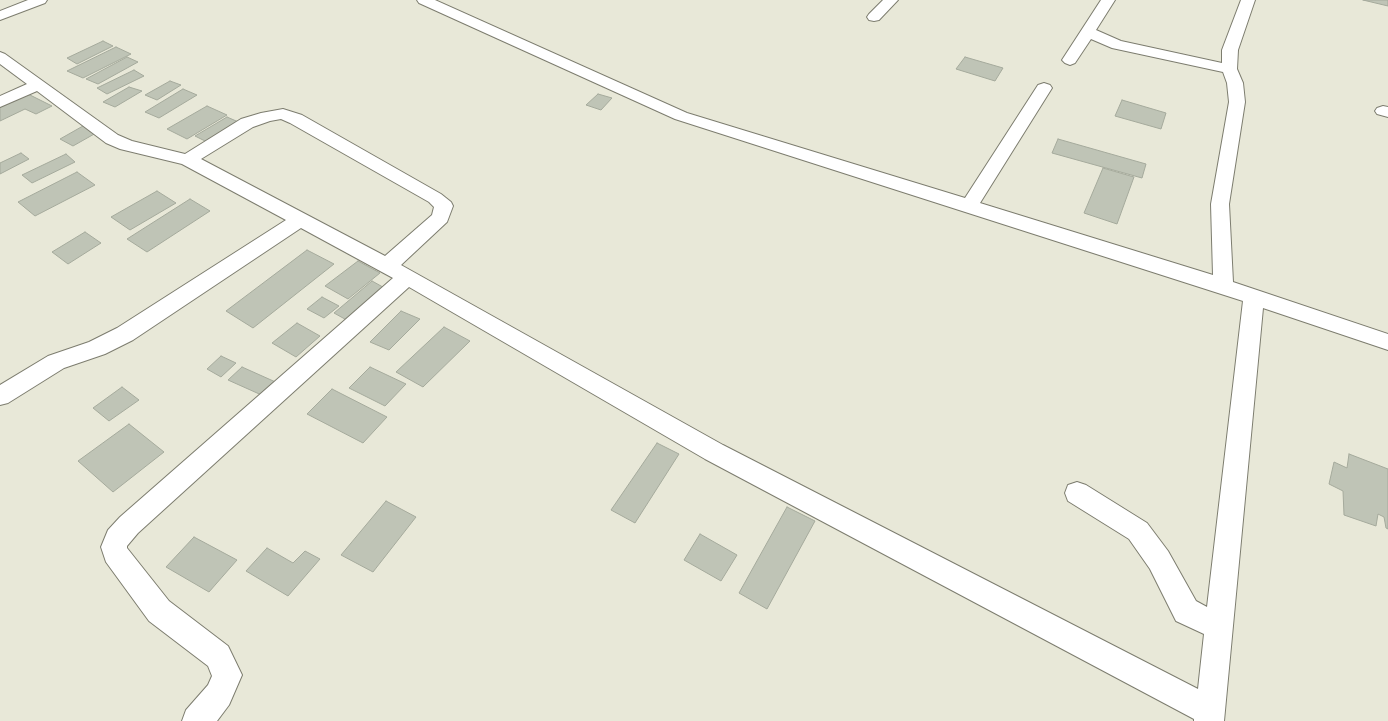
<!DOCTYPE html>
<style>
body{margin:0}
canvas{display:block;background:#e8e8d8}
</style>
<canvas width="1388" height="721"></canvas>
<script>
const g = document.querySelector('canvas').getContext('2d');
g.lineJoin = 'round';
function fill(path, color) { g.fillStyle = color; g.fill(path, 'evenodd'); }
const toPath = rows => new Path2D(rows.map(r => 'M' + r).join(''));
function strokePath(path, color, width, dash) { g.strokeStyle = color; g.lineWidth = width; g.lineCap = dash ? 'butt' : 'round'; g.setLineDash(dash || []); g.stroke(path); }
const building = toPath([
 [1363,0,1388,0,1388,6,1363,0],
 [103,41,113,46,77,64,67,58,103,41],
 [116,47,131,54,83,78,67,71,116,47],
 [127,57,138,62,98,84,86,79,127,57],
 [965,57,1003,68,995,81,956,69,965,57],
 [134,70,144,76,107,94,97,88,134,70],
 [170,81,181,85,157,100,145,95,170,81],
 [129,87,142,91,115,107,103,102,129,87],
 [183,89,197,95,159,118,145,112,183,89],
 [26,93,52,106,36,114,25,109,0,121,0,106,26,93],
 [598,94,612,98,601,110,586,105,598,94],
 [1122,100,1166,113,1161,129,1115,116,1122,100],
 [207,106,227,115,187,139,167,129,207,106],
 [227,117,243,124,211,144,195,136,227,117],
 [83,126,96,133,73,146,60,139,83,126],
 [1058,139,1146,164,1142,178,1052,153,1058,139],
 [21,153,29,159,0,174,0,163,21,153],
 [66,154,75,162,32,183,22,175,66,154],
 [1103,168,1134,177,1117,224,1084,213,1103,168],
 [77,172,95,185,35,216,18,202,77,172],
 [157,191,176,203,130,230,111,217,157,191],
 [190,199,210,211,147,252,127,239,190,199],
 [85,232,101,243,68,264,52,252,85,232],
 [307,250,334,264,253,328,226,311,307,250],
 [358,261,380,273,348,299,325,286,358,261],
 [372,281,390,291,352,323,334,313,372,281],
 [322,297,339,306,324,318,307,309,322,297],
 [401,311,420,319,389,350,370,342,401,311],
 [297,323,320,336,296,357,272,343,297,323],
 [444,327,470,341,423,387,396,372,444,327],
 [221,356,236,363,221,377,207,369,221,356],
 [242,367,280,384,266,397,228,380,242,367],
 [370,367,406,384,385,406,349,388,370,367],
 [122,387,139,400,109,421,93,408,122,387],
 [332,389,387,417,363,443,307,414,332,389],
 [129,424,164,452,113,492,78,461,129,424],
 [657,443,679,454,635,523,611,510,657,443],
 [1349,454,1388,469,1388,529,1386,528,1384,517,1378,514,1376,526,1344,515,1343,491,1329,484,1334,462,1347,468,1349,454],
 [386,501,416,517,373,572,341,555,386,501],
 [787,507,815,521,767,609,739,593,787,507],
 [700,534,737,555,721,581,684,560,700,534],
 [194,537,237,560,209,592,166,567,194,537],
 [267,548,293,563,305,551,320,559,288,596,246,571,267,548]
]);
const minor = toPath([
 [28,0,47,0,45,3,0,20,0,11,28,0],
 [417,0,435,0,687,113,965,198,1038,85,1044,83,1050,85,1052,88,980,203,1213,275,1211,204,1229,102,1227,83,1223,72,1112,48,1091,39,1075,63,1070,65,1065,63,1062,60,1101,0,1115,0,1096,30,1121,41,1222,63,1222,50,1241,0,1255,0,1238,50,1237,69,1243,83,1245,102,1229,204,1233,282,1388,334,1388,350,1263,308,1224,721,1194,721,1194,719,705,459,409,287,138,533,127,546,127,548,169,601,228,646,242,675,229,705,217,721,182,721,186,710,208,685,212,676,208,666,149,621,106,562,101,547,108,530,120,517,393,278,301,228,133,340,105,354,64,368,8,403,0,405,0,385,48,356,89,342,117,328,286,220,182,164,120,149,106,143,37,91,0,107,0,96,27,84,0,64,0,52,5,54,118,135,132,141,185,154,241,119,261,113,283,109,302,115,441,194,451,202,453,206,447,222,401,265,723,445,1198,689,1204,634,1176,621,1150,569,1129,539,1068,501,1065,493,1068,485,1077,482,1086,485,1147,523,1168,551,1196,601,1207,607,1243,301,675,119,419,3,417,0],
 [281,119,290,123,429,202,434,207,432,215,385,256,201,159,253,127,270,121,281,119],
 [883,0,898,0,879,20,874,21,869,20,867,17,869,14,883,0],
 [1383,106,1388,107,1388,117,1377,114,1375,111,1377,108,1383,106]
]);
fill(building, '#bfc4b6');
strokePath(building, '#a5aa9c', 1);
strokePath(minor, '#7d7d6f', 2);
fill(minor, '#fff');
</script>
